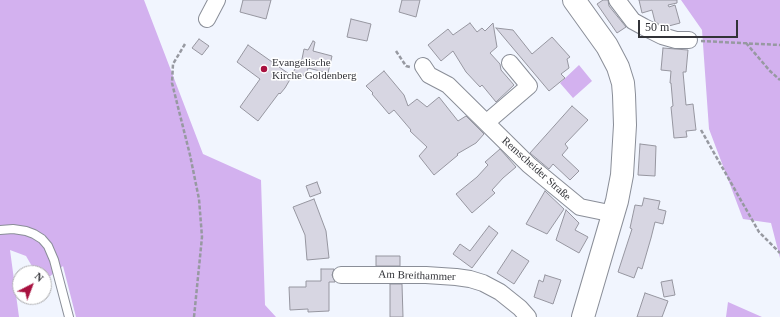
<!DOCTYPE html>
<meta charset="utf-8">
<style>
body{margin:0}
#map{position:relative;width:780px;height:317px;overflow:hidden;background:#f1f5fe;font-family:"Times New Roman",serif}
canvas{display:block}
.north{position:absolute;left:12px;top:265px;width:40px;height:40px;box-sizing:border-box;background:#fff;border:1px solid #adadaf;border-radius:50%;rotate:42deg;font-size:11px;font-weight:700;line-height:16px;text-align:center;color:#323338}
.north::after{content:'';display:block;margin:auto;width:14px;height:18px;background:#a8113f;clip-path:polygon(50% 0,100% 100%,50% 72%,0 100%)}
.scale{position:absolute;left:638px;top:20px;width:100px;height:18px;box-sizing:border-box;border:2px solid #323338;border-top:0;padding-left:5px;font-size:12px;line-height:14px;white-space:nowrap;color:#323338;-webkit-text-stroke:3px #fff;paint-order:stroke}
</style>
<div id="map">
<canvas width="780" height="317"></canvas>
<div class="north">N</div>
<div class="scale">50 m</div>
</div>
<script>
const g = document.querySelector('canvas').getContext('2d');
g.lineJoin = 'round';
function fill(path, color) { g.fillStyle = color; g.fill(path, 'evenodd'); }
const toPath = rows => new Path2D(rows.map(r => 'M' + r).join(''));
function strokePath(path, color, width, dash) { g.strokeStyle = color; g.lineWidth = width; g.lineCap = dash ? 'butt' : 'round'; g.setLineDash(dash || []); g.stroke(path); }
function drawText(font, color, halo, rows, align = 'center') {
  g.font = font + ' "Times New Roman",serif'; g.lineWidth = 3; g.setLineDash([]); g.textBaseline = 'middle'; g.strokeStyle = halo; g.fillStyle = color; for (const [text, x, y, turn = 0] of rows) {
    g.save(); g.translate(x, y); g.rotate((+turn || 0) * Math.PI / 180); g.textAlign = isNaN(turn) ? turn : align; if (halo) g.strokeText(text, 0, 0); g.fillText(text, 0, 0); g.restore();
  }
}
const green = toPath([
 [0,0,144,0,203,154,261,180,265,305,276,317,76,317,63,266,44,281,44,273,36,273,26,256,10,250,19,317,0,317],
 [681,0,780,0,780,258,771,223,743,219,709,129,702,30],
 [579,65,592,81,573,98,560,83],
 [728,302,762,317,726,317]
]);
const building = toPath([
 [243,0,271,0,266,19,240,12,243,0],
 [402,0,420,0,416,17,399,12,402,0],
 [603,0,608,0,609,6,626,27,617,33,597,4,603,0],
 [639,0,677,0,677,3,668,5,669,7,675,5,680,23,665,27,655,22,652,10,642,13,639,0],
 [351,19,371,24,367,41,347,37,351,19],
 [470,23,477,32,482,28,485,31,493,23,497,47,490,53,500,64,501,70,514,85,496,102,482,85,480,87,466,72,453,51,441,61,428,45,448,29,453,35,470,23],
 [496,28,513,30,532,54,552,37,570,57,567,59,569,68,561,74,565,78,549,91,496,28],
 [199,39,209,46,202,55,192,48,199,39],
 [313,41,315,42,313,51,332,56,328,73,308,68,306,76,293,72,302,59,304,49,308,50,313,41],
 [248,45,292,76,285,88,280,94,279,93,258,121,240,107,260,79,237,62,248,45],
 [663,48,688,50,686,72,683,72,686,105,693,104,696,130,686,131,687,137,674,138,671,107,673,106,671,83,670,83,671,71,661,70,663,48],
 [384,71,404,95,408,106,417,99,427,107,439,97,458,121,466,116,484,134,476,143,457,154,458,155,434,175,419,156,427,147,410,131,411,130,394,110,389,114,372,94,373,93,366,86,384,71],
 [572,106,588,120,565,144,568,148,562,155,579,171,570,180,553,164,549,169,530,153,572,106],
 [640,144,656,146,655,176,638,175,640,144],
 [500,149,516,167,503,178,492,190,495,193,472,213,456,194,477,177,488,165,485,162,500,149],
 [317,182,321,193,310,197,306,186,317,182],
 [545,191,564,209,547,234,526,224,545,191],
 [644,198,660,201,658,209,666,211,663,224,655,222,651,238,642,269,638,267,634,278,618,272,632,229,630,228,635,205,642,206,644,198],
 [314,199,326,231,329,258,307,260,305,235,293,207,314,199],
 [566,210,579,223,575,230,588,237,579,253,556,240,566,210],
 [489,226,498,233,472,268,453,254,460,244,470,251,489,226],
 [512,250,529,261,514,284,497,273,512,250],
 [376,256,400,256,400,266,376,266,376,256],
 [321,269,334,269,332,275,335,282,329,282,329,311,308,312,308,309,290,310,289,287,306,287,306,281,321,281,321,269],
 [545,275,561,280,553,304,534,297,539,280,543,282,545,275],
 [672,280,675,295,664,297,661,282,672,280],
 [390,284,402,284,403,317,390,317,390,284],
 [645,293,668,301,662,317,637,317,645,293]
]);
const path = toPath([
 [701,41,780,45],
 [746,43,770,71,780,80],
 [185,44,173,64,172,83,190,155,199,199,202,237,194,317],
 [396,51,406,66,410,67],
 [701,130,759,232,780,253]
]);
const lane = toPath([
 [0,230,13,229,26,231,34,234,42,239,48,246,54,260,69,317]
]);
const street = toPath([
 [617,0,633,21,644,27,662,36,676,40,689,40],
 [207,19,217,0],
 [423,66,429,75,448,85,529,165,580,207,614,214],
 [487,122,529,86,510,63],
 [341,275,426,275,456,277,470,279,483,283,500,292,520,308,528,317]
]);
const secondary = toPath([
 [574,0,607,46,618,67,623,83,624,95,625,125,622,175,617,201,583,317]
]);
const markers = [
 [264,69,4,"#a8113f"]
];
const poiNames = [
 ["Evangelische",272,63],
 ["Kirche Goldenberg",272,76]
];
const streetNames = [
 ["Remscheider Straße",536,169,42],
 ["Am Breithammer",417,276,2]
];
fill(green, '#d3b1ef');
fill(building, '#d7d6e2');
strokePath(building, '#9696a0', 1);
strokePath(lane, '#8a8e98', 10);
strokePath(street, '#8a8e98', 18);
strokePath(secondary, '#8a8e98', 24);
strokePath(path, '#9799a1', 2.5, [4, 2]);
strokePath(lane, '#fff', 8);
strokePath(street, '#fff', 16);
strokePath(secondary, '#fff', 22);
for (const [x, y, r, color] of markers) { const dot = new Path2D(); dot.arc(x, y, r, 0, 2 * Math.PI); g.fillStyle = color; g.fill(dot); strokePath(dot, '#fff', 1.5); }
drawText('11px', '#323338', '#fff', poiNames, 'left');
drawText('11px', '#323338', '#fff', streetNames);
</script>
